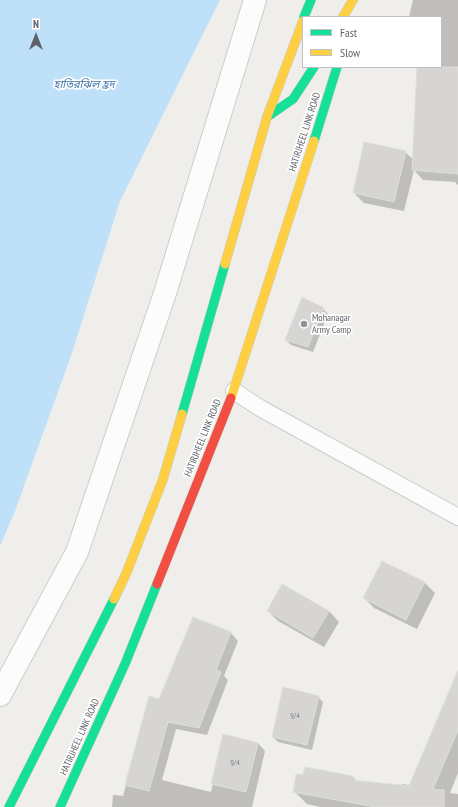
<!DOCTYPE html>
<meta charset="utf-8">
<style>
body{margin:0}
#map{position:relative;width:458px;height:807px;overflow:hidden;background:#efeeea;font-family:"PT Sans Narrow",sans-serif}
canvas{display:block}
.legend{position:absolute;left:302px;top:16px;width:140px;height:52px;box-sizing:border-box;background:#fff;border:1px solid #bfc1c3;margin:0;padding:5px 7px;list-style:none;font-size:12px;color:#5f6368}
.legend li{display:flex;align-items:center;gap:8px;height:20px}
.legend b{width:20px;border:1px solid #bfc1c3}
.north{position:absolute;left:16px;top:16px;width:40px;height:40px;-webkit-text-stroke:3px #fff;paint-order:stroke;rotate:0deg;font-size:11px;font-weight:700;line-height:16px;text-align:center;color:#5f6368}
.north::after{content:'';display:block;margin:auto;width:14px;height:18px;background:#5f6368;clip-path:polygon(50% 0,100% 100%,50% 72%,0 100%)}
</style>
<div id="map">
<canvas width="458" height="807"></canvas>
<ul class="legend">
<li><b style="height:5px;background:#16e098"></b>Fast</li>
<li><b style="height:5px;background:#ffcf43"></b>Slow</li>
</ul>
<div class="north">N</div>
</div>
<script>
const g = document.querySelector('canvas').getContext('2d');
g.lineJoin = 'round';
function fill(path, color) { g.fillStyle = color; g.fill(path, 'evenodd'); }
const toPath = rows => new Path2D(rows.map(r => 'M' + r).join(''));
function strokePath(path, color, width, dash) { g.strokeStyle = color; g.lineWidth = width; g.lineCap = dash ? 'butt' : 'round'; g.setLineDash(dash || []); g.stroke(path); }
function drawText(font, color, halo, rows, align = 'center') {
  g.font = font + ' "PT Sans Narrow","Noto Sans Bengali",sans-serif'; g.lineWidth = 3.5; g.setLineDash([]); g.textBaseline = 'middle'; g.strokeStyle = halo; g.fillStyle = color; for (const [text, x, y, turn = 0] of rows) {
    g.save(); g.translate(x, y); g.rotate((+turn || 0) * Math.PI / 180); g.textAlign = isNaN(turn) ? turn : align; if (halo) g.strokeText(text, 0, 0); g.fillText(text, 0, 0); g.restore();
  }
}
const water = toPath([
 [0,0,220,0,120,201,72,353,15,511,0,546]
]);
const shadow = toPath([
 [413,0,458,0,458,185,455,182,423,180,414,170,404,211,364,203,354,193,405,152,414,160,418,67,441,67,441,17,409,17],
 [323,309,328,314,313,352,291,345,286,340],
 [382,562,425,583,435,593,417,629,374,608,364,598],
 [283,585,329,611,339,622,324,647,278,621,268,611],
 [193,619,231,633,238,641,224,676,228,680,207,735,176,729,162,780,211,792,224,735,258,743,265,751,252,807,112,807,113,795,123,796,150,697,159,700],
 [458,672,458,773,450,793,458,794,458,807,320,807,307,804,294,791,353,777,357,782,401,786,402,784,410,785],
 [318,697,323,702,312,750,278,742,273,737]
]);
const building = toPath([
 [417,67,458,67,458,174,412,170,417,67],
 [364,142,406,151,394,202,353,193,364,142],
 [302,297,324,308,308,347,285,340,302,297],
 [382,561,425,582,406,620,363,598,382,561],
 [282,584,329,611,313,638,267,611,282,584],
 [193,617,231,632,216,670,221,672,199,728,168,722,149,791,125,785,149,696,159,699,193,617],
 [458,670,458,730,433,789,444,790,444,807,375,807,293,792,296,774,303,775,305,767,353,776,352,780,409,786,458,670],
 [283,687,319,696,307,745,272,737,283,687],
 [223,734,258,743,246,792,211,784,223,734]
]);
const lane = toPath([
 [234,391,260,408,458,517]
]);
const street = toPath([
 [0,695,77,552,165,293,255,0]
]);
const fast = toPath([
 [304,17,311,0],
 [267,117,293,99,314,67],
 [314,141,337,67],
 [182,414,225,264],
 [9,807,114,599],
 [60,807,125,664,157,584]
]);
const slow = toPath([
 [343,17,353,0],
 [225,264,267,117,303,21],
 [231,398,314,141],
 [114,599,126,574,163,479,182,414]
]);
const jam = toPath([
 [157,584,231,398]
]);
const markers = [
 [304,324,4,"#919496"]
];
const numberNames = [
 ["9/4",295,716],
 ["9/4",235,763]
];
const streetNames = [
 ["HATIRJHEEL LINK ROAD",305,132,-72],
 ["HATIRJHEEL LINK ROAD",203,438,-68],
 ["HATIRJHEEL LINK ROAD",80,737,-66]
];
const poiNames = [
 ["Mohanagar",312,318],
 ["Army Camp",312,330]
];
const waterNames = [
 ["হাতিরঝিল হ্রদ",84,85]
];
fill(water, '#bfe0f9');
fill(shadow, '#0003');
fill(building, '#d6d5d3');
strokePath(building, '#deddd9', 1);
strokePath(lane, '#cbcccc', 18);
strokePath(street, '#cbcccc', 24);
strokePath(fast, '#cacacb', 10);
strokePath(slow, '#cacacb', 10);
strokePath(jam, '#cacacb', 10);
strokePath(lane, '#fdfcfc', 16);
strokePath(street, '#fdfcfc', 22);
strokePath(fast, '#16e098', 9);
strokePath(slow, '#ffcf43', 9);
strokePath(jam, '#f24e42', 9);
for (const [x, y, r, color] of markers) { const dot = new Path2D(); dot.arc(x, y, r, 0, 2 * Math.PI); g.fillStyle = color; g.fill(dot); strokePath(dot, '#fff', 1.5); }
drawText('8px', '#7e8184', null, numberNames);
drawText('10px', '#5f6368', '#fff', streetNames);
drawText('10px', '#5f6368', '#fff', poiNames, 'left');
drawText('italic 11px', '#4174aa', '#fff', waterNames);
</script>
